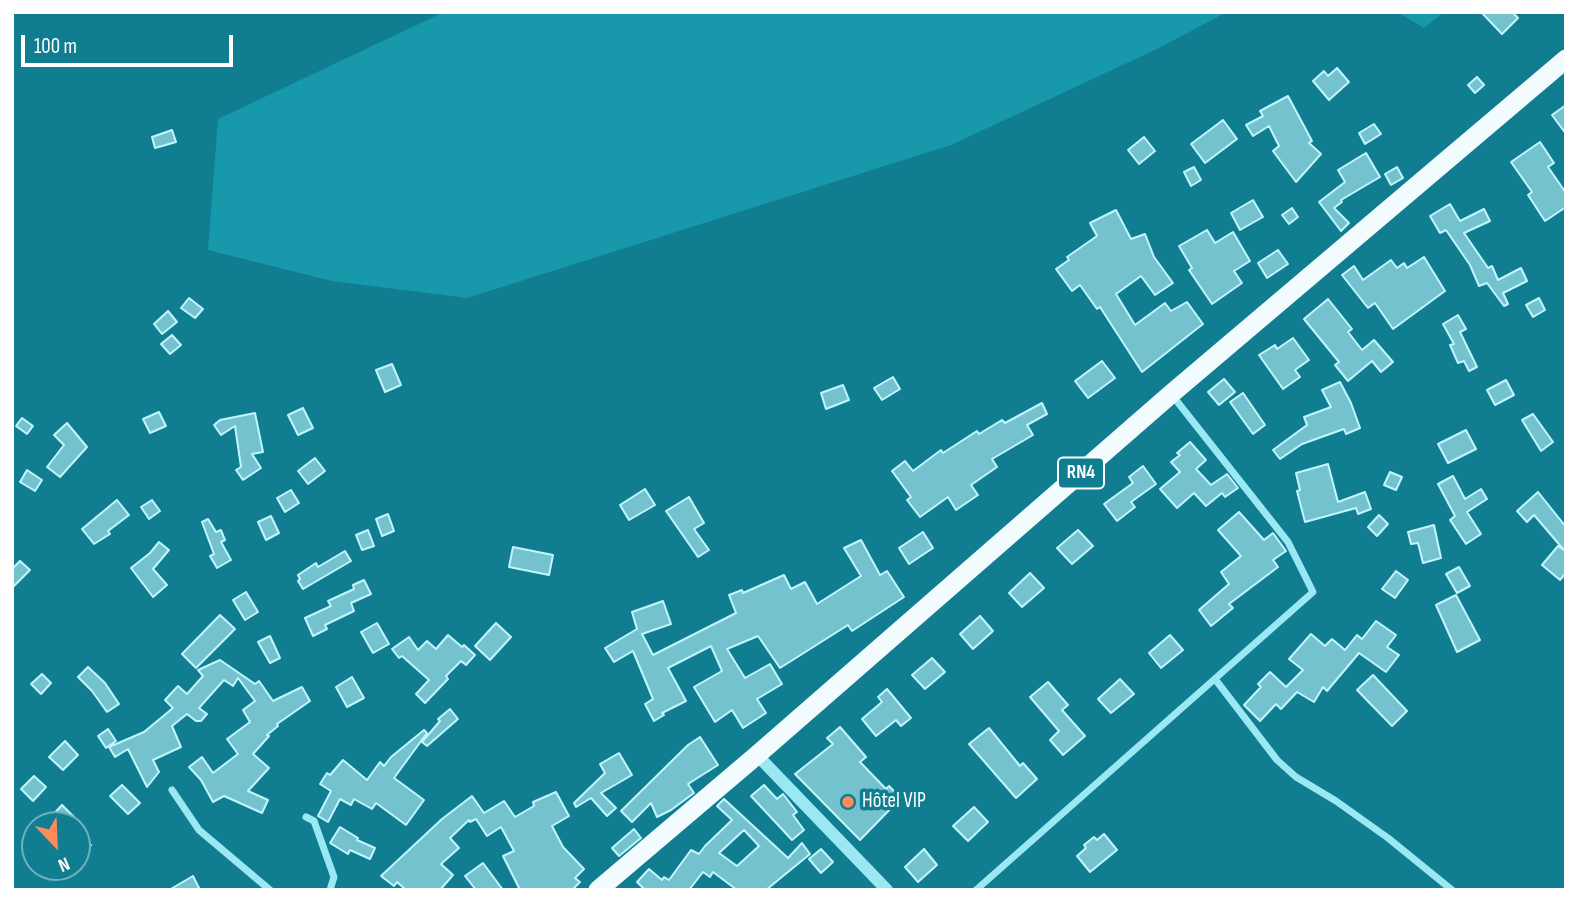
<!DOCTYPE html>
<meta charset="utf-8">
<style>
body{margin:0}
#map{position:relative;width:1578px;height:902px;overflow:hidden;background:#107e90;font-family:"Sofia Sans Condensed",sans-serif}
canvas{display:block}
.frame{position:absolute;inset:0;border:14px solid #fff;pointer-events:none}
.north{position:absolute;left:21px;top:811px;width:70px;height:70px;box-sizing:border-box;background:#107e90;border:2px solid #70b2bc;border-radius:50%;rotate:157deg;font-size:19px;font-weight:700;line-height:28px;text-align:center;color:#fff}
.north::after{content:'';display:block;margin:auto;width:24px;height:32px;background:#ff8b5c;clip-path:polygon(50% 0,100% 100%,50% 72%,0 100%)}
.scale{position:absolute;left:21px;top:35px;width:212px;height:32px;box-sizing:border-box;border:4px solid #fff;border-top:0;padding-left:9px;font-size:21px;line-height:24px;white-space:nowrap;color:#fff;-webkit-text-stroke:5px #107e90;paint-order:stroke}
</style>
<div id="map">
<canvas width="1578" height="902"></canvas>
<div class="frame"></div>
<div class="north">N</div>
<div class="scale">100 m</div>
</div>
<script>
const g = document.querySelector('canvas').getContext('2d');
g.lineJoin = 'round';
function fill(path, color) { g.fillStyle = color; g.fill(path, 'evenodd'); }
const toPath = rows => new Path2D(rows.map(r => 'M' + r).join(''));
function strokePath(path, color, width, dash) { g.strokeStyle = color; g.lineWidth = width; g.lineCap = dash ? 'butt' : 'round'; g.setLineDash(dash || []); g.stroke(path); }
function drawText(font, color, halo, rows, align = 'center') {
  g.font = font + ' "Sofia Sans Condensed",sans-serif'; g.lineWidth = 7; g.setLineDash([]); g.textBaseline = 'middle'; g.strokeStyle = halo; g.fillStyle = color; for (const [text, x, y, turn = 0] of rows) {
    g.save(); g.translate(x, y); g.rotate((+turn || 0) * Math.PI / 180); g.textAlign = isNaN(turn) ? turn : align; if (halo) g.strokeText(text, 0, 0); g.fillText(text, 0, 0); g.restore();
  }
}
const green = toPath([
 [444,12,1227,12,1157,49,951,145,467,298,332,281,208,250,218,119],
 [1397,12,1444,12,1424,28]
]);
const building = toPath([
 [1481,12,1512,12,1518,18,1502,34,1481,12],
 [1337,68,1349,82,1329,100,1313,81,1324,71,1328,76,1337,68],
 [1477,77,1484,85,1475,93,1468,85,1477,77],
 [1288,96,1312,141,1309,143,1321,154,1296,182,1273,151,1279,146,1269,126,1253,136,1246,125,1263,116,1260,111,1288,96],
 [1566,105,1566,134,1552,115,1566,105],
 [1223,120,1237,139,1205,163,1191,144,1223,120],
 [1374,124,1381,134,1365,144,1359,133,1374,124],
 [172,130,176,142,155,148,152,137,172,130],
 [1144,137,1155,151,1139,164,1128,150,1144,137],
 [1540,142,1554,163,1548,167,1566,193,1566,207,1545,221,1528,195,1532,192,1511,162,1540,142],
 [1366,153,1380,177,1341,200,1342,202,1334,208,1349,223,1341,231,1319,202,1345,182,1338,170,1366,153],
 [1194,167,1201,180,1191,186,1184,172,1194,167],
 [1397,167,1403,178,1391,185,1385,174,1397,167],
 [1253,200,1263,217,1240,230,1231,213,1253,200],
 [1450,204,1460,221,1484,209,1490,221,1464,233,1488,268,1492,266,1498,280,1521,268,1527,281,1503,293,1508,304,1504,306,1487,283,1479,286,1470,265,1446,230,1440,233,1430,216,1450,204],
 [1292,208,1298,217,1289,224,1282,215,1292,208],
 [1116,210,1131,239,1145,234,1154,257,1173,283,1155,295,1141,276,1116,294,1135,325,1165,303,1171,311,1187,302,1203,324,1142,372,1100,307,1097,309,1080,285,1072,291,1056,269,1069,260,1067,257,1097,236,1090,223,1116,210],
 [1207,230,1215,243,1233,232,1250,261,1234,271,1242,283,1212,304,1189,270,1192,268,1179,246,1207,230],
 [1278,250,1288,264,1267,278,1258,263,1278,250],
 [1424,257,1445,291,1393,329,1375,303,1368,308,1342,275,1354,266,1363,280,1391,260,1397,268,1404,263,1407,268,1424,257],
 [189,298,203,309,195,318,181,308,189,298],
 [1539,298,1545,310,1533,317,1526,305,1539,298],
 [1328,299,1352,329,1348,332,1362,350,1374,340,1393,362,1381,372,1372,361,1348,381,1335,365,1339,362,1304,319,1328,299],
 [168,311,177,322,162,334,154,324,168,311],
 [1458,315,1466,329,1460,332,1477,367,1469,371,1464,361,1458,363,1450,345,1454,344,1443,324,1458,315],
 [172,335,181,345,170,354,161,344,172,335],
 [1293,338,1309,360,1295,370,1300,377,1283,389,1259,355,1275,345,1277,349,1293,338],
 [1102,361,1115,378,1088,398,1075,381,1102,361],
 [392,364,401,385,385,392,376,370,392,364],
 [893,377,900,389,882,400,874,388,893,377],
 [1224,379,1235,392,1219,405,1208,392,1224,379],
 [1506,380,1514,395,1495,405,1487,390,1506,380],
 [1340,382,1351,403,1360,428,1346,434,1344,429,1302,444,1280,459,1273,450,1307,425,1304,417,1331,407,1322,390,1340,382],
 [843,385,849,400,826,409,821,393,843,385],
 [1243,393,1265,425,1253,434,1230,402,1243,393],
 [1042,403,1047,414,1027,425,1033,435,992,459,997,467,971,485,978,495,956,510,948,497,920,517,907,500,911,497,892,471,905,461,913,471,941,450,943,453,977,431,979,434,1002,420,1005,423,1042,403],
 [303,408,313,428,298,435,288,415,303,408],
 [159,412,166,426,150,433,143,419,159,412],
 [255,413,263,452,252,454,261,468,243,480,236,470,241,467,235,426,221,435,214,425,220,420,255,413],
 [1533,414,1553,442,1541,451,1522,420,1533,414],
 [22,418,33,426,27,434,16,426,22,418],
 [67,423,87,447,60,477,47,467,64,445,54,435,67,423],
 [1466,430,1476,449,1448,463,1438,444,1466,430],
 [1190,442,1206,460,1196,469,1211,485,1227,474,1238,488,1225,497,1222,493,1206,506,1194,493,1177,508,1160,489,1180,472,1171,462,1180,455,1177,453,1190,442],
 [315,458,325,471,308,484,298,471,315,458],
 [1328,464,1338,502,1365,492,1371,509,1358,514,1356,508,1305,522,1297,491,1300,490,1296,473,1328,464],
 [1143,466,1156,484,1131,502,1135,507,1117,521,1104,504,1133,483,1129,477,1143,466],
 [27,470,42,480,35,491,20,482,27,470],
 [1390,472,1402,477,1396,490,1384,485,1390,472],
 [1453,476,1465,499,1481,489,1487,499,1467,512,1481,534,1466,544,1450,520,1455,516,1438,484,1453,476],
 [645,489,655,505,629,520,620,505,645,489],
 [291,490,299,503,285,512,277,498,291,490],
 [1538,492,1566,527,1566,573,1560,580,1542,565,1558,546,1564,550,1534,515,1527,522,1517,511,1538,492],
 [689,497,704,523,694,529,709,550,698,557,666,511,689,497],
 [117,500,129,515,108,531,110,534,94,544,82,529,117,500],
 [152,500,160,511,149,519,141,507,152,500],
 [1239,512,1264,540,1273,533,1286,551,1273,560,1278,567,1229,604,1233,608,1211,626,1199,610,1229,584,1221,572,1241,556,1218,530,1239,512],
 [388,514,394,531,382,536,376,519,388,514],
 [1379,515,1388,524,1377,536,1368,527,1379,515],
 [271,516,279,533,266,540,258,522,271,516],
 [208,519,216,532,221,530,225,540,221,542,231,560,217,568,210,556,214,554,202,522,208,519],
 [1434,525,1441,558,1423,563,1418,543,1411,544,1408,532,1434,525],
 [368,530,374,546,362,550,356,535,368,530],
 [1078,530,1093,546,1072,564,1057,548,1078,530],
 [923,532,933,548,909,564,899,548,923,532],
 [861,540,880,575,887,571,904,597,852,631,848,625,780,668,758,636,727,649,745,678,770,664,782,684,757,699,766,713,743,728,732,710,715,722,694,687,722,671,711,646,668,668,686,701,662,713,664,715,654,721,645,704,653,699,633,651,614,662,605,648,637,629,632,612,663,601,671,624,642,634,653,655,736,613,729,595,742,590,743,593,784,575,791,589,805,582,817,604,861,576,844,548,861,540],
 [159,542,169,550,153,569,167,585,153,597,131,568,150,553,159,542],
 [513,547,553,555,549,575,509,567,513,547],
 [345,551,351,561,303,589,298,581,300,579,298,575,316,563,318,567,345,551],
 [20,561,30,570,12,588,12,569,20,561],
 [1459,567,1470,586,1457,593,1446,574,1459,567],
 [1396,571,1408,580,1395,598,1382,589,1396,571],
 [1030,573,1044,588,1022,607,1009,593,1030,573],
 [364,580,371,594,351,603,354,611,325,625,327,629,313,636,305,618,331,606,328,601,354,589,353,585,364,580],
 [246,592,258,612,245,620,233,600,246,592],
 [1456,595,1480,640,1457,652,1436,605,1456,595],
 [220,615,235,629,196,668,182,654,220,615],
 [980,616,993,631,973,649,960,634,980,616],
 [1376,621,1396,635,1387,647,1399,655,1386,672,1359,653,1327,691,1323,687,1314,702,1297,692,1281,709,1276,704,1260,721,1244,705,1261,687,1258,684,1270,672,1286,687,1303,670,1289,659,1311,634,1325,646,1332,639,1345,650,1357,635,1362,639,1376,621],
 [377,623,389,644,373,653,361,632,377,623],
 [496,623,511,637,490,660,475,646,496,623],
 [448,635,462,647,464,645,475,655,466,665,461,661,446,676,448,679,425,703,416,694,429,680,402,656,399,658,392,649,409,637,418,650,427,641,436,649,448,635],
 [1170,635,1183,650,1161,668,1149,653,1170,635],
 [270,636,280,658,270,663,258,642,270,636],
 [932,658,945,672,925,689,912,675,932,658],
 [220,660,255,684,259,681,273,701,302,687,310,701,277,724,278,726,267,735,269,736,253,754,269,768,248,791,268,800,262,813,224,796,213,802,201,780,189,767,202,757,213,773,238,754,227,739,250,722,243,710,255,701,238,678,233,686,224,680,199,708,207,714,201,721,196,721,187,714,172,726,181,747,153,760,159,772,147,787,128,749,115,757,109,747,144,732,173,708,165,700,178,686,187,694,203,676,198,670,220,660],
 [88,667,105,683,119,704,107,712,92,691,78,677,88,667],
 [42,674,51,683,41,694,31,684,42,674],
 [1373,675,1407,711,1392,726,1357,690,1373,675],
 [352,677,364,698,347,707,336,687,352,677],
 [1120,679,1134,694,1111,713,1098,699,1120,679],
 [1048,682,1068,705,1062,710,1085,736,1063,755,1050,740,1059,731,1030,697,1048,682],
 [887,689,911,718,901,726,896,720,876,736,862,719,882,702,878,697,887,689],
 [450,709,458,719,427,746,422,742,440,721,438,719,450,709],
 [840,727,866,757,860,762,886,789,889,786,901,798,860,840,795,774,833,744,827,738,840,727],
 [989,728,1020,766,1023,763,1037,779,1016,798,969,744,989,728],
 [108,729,116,741,106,748,98,736,108,729],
 [424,730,427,733,394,778,424,800,406,825,376,803,372,809,354,799,351,805,340,799,328,822,318,816,331,791,320,784,327,773,330,775,343,760,367,780,380,762,384,766,391,757,424,730],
 [700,737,718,765,688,784,694,793,671,810,657,817,651,803,632,822,621,811,688,745,700,737],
 [65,741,78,755,63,770,49,757,65,741],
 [619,753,632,775,601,793,616,808,607,816,591,798,576,807,574,803,605,773,600,764,619,753],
 [34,776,46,787,33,801,21,789,34,776],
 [122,785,140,803,128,814,110,796,122,785],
 [764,785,777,799,783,794,797,812,793,815,804,830,792,840,751,796,764,785],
 [556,792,569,816,552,826,563,847,584,869,575,878,580,882,572,890,520,890,503,856,514,851,501,827,487,836,476,819,470,822,469,820,450,838,459,848,441,864,453,875,440,890,406,890,397,882,394,886,381,876,442,819,472,796,484,813,504,801,515,817,534,806,533,802,556,792],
 [724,799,788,858,802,843,810,854,766,890,737,890,713,872,710,877,703,872,689,890,645,890,637,882,649,869,662,880,664,877,669,880,691,850,699,854,705,846,732,820,717,806,724,799],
 [744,830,759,846,737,866,719,853,744,830],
 [62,805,74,817,66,825,55,825,49,819,62,805],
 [974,807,988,822,968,841,953,826,974,807],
 [340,827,358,838,357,840,375,848,370,859,350,850,348,854,330,843,340,827],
 [634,829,641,838,619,856,612,848,634,829],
 [77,834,91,845,77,864,77,834],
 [1104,834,1117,850,1090,872,1077,856,1086,848,1084,845,1094,837,1097,840,1104,834],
 [821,849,833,862,821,873,809,859,821,849],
 [924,849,937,865,918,882,905,867,924,849],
 [483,863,503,890,476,890,465,876,483,863],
 [193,876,200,890,169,890,193,876]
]);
const minor = toPath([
 [1215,679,1277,760,1296,777,1336,801,1388,838,1452,890],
 [172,790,199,830,270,890],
 [306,817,314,821,334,877,330,890],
 [976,890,1313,592,1288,542,1172,395]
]);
const tertiary = toPath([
 [757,755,887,890]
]);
const trunk = toPath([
 [598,890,757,755,1171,394,1566,59]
]);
const markers = [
 [848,802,7,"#ff8b5c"]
];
const shields = [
 [1081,473,46]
];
const shieldNames = [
 ["RN4",1081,473]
];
const poiNames = [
 ["Hôtel VIP",862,802]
];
fill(green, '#1798ab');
fill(building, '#73c2ce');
strokePath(building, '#c1f6fe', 2);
strokePath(minor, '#9ae8f3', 7);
strokePath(tertiary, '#9ae8f3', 12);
strokePath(trunk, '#f2fcff', 19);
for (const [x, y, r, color] of markers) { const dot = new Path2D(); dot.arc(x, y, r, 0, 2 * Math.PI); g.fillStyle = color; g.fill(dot); strokePath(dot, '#107e90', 2.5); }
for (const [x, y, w] of shields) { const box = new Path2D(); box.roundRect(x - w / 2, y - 15.5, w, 31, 5); g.fillStyle = '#107e90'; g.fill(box); strokePath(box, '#fff', 2); }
drawText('bold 19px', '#fff', null, shieldNames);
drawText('21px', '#fff', '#107e90', poiNames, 'left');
</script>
